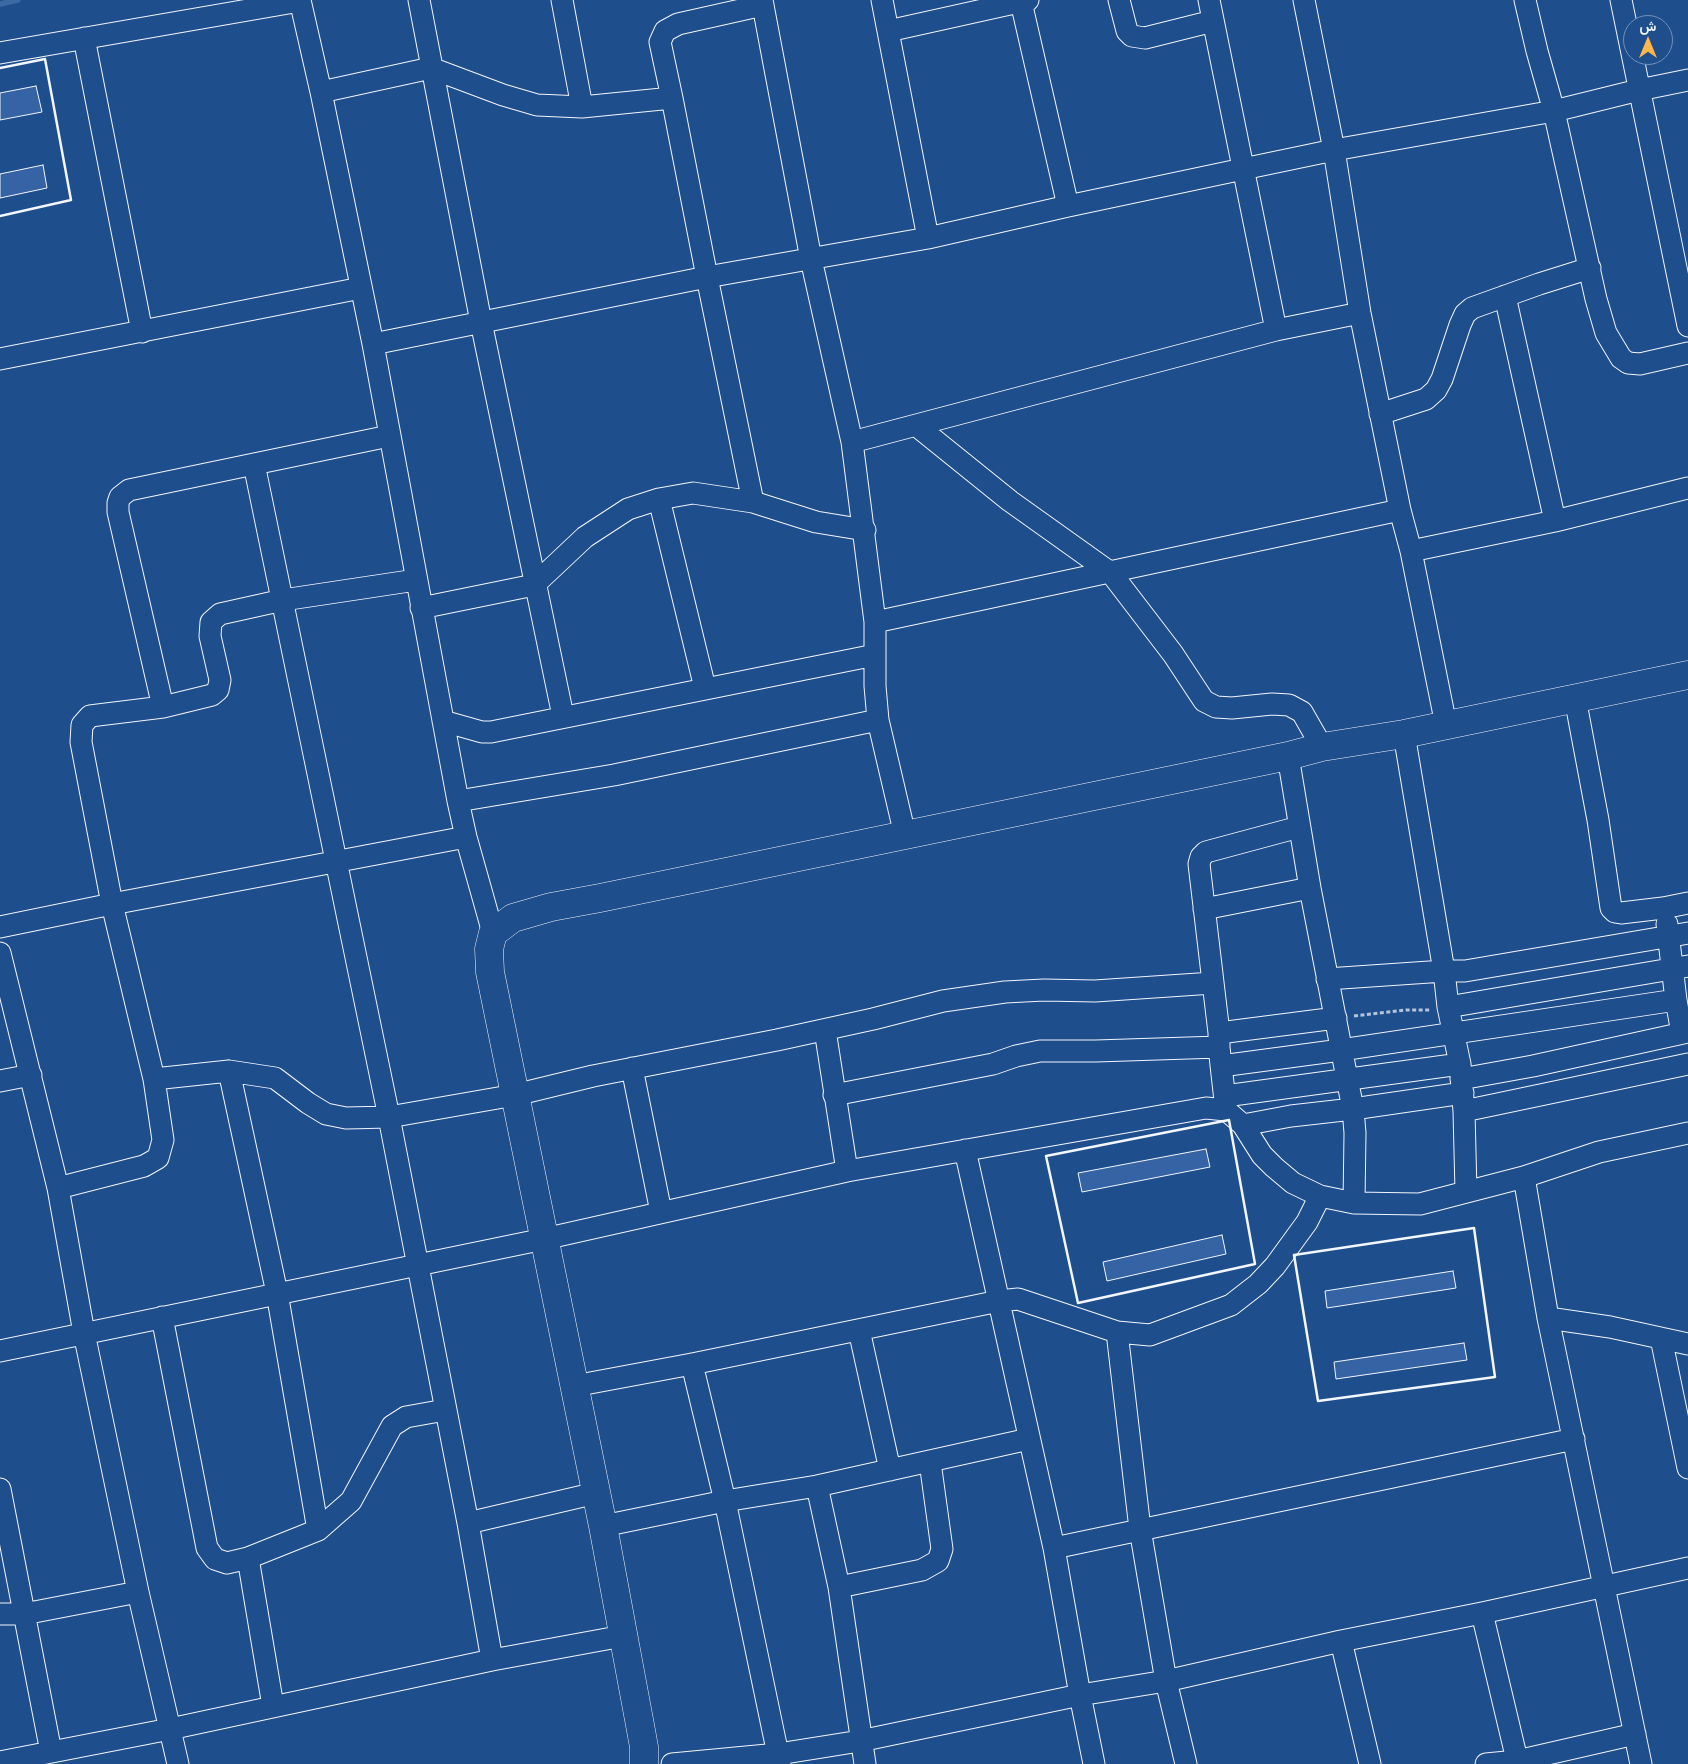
<!DOCTYPE html>
<meta charset="utf-8">
<style>
body{margin:0}
#map{position:relative;width:1688px;height:1764px;overflow:hidden;background:#1f4e8c;font-family:"Public Sans",Vazirmatn,sans-serif}
canvas{display:block}
.north{position:absolute;left:1623px;top:15px;width:50px;height:50px;box-sizing:border-box;background:#1f4e8c;border:1px solid #7391ba;border-radius:50%;rotate:0deg;font-size:14px;font-weight:700;line-height:20px;text-align:center;color:#f2f6ff}
.north::after{content:'';display:block;margin:auto;width:18px;height:22px;background:#ffb74d;clip-path:polygon(50% 0,100% 100%,50% 72%,0 100%)}
</style>
<div id="map">
<canvas width="1688" height="1764"></canvas>
<div class="north">ش</div>
</div>
<script>
const g = document.querySelector('canvas').getContext('2d');
g.lineJoin = 'round';
const toPath = rows => new Path2D(rows.map(r => 'M' + r).join(''));
function strokePath(path, color, width, dash) { g.strokeStyle = color; g.lineWidth = width; g.lineCap = dash ? 'butt' : 'round'; g.setLineDash(dash || []); g.stroke(path); }
function fill(path, color) { g.fillStyle = color; g.fill(path, 'evenodd'); }
const stream = toPath([
 [0,4,18,0]
]);
const building = toPath([
 [36,86,42,112,0,120,0,93,36,86],
 [43,165,47,188,0,198,0,174,43,165],
 [1206,1149,1210,1167,1082,1192,1078,1173,1206,1149],
 [1222,1235,1226,1254,1107,1281,1103,1262,1222,1235],
 [1453,1271,1456,1288,1327,1308,1325,1291,1453,1271],
 [1464,1343,1467,1360,1336,1379,1334,1362,1464,1343]
]);
const path = toPath([
 [1354,1016,1406,1010,1430,1010]
]);
const minor = toPath([
 [300,0,321,92,373,344,458,801,466,837,493,933],
 [419,0,481,322,563,716],
 [562,0,582,107],
 [762,0,811,259,852,442,875,622,875,686,878,720,905,835],
 [882,0,928,238],
 [1119,0,1127,31,1132,36,1145,38,1213,21],
 [1209,0,1276,330],
 [1304,0,1334,150,1360,313,1400,510,1411,551,1446,725],
 [1525,0,1537,51,1554,111,1596,299,1606,333,1621,358,1628,363,1640,364,1688,353],
 [1621,0,1688,326],
 [1021,2,1068,206],
 [888,31,1028,0],
 [84,38,142,332],
 [0,53,300,1],
 [321,92,431,68,503,95,537,105,582,107,672,98],
 [1505,296,1555,521],
 [373,344,707,277,928,238,1068,206,1243,169,1334,150,1554,111,1639,90,1688,80],
 [0,359,361,288],
 [1380,414,1426,399,1436,390,1442,379,1460,325,1465,314,1472,308,1539,284,1590,268],
 [917,426,1010,501,1111,573,1173,654,1204,701,1216,707,1232,708,1272,704,1289,705,1302,712,1322,747],
 [852,442,1276,330,1360,313],
 [254,464,389,1117,468,1523,492,1660],
 [659,499,705,688],
 [753,502,707,277,672,98,660,42,665,31,678,24,763,5],
 [1411,551,1555,521,1688,488],
 [421,608,534,585,585,537,628,509,659,499,693,493,753,502,816,522,865,530],
 [875,622,1400,510],
 [1575,698,1598,820,1611,908,1615,912,1621,913,1663,908,1688,903],
 [163,707,118,512,118,503,120,497,129,490,389,436],
 [443,721,482,732,491,732,875,655],
 [1404,734,1444,971,1448,1007,1460,1064,1464,1111,1466,1192],
 [1288,756,1310,888,1353,1109,1355,1133,1354,1203],
 [458,801,614,775,878,720],
 [1204,909,1310,888],
 [1667,924,1676,1000,1682,1033],
 [0,927,112,904,466,837],
 [0,953,58,1188,84,1333,138,1592,178,1764],
 [1327,979,1444,971,1465,971,1688,933],
 [1448,1007,1688,966],
 [825,1030,847,1171],
 [1219,1033,1336,1018],
 [1221,1066,1341,1050,1676,1000],
 [632,1068,661,1212],
 [229,1071,277,1293,318,1530],
 [154,1079,229,1071,275,1078,308,1103,326,1114,346,1118,389,1117,515,1095,593,1076,777,1040,873,1019,943,1001,1005,992,1044,990,1095,991,1213,983],
 [1461,1079,1533,1066,1688,1032],
 [0,1081,31,1075],
 [834,1095,993,1064,1016,1056,1040,1051,1096,1051,1219,1047],
 [1225,1096,1460,1064],
 [1226,1110,1219,1047,1219,1033,1199,864,1201,857,1206,852,1299,827],
 [1464,1111,1688,1064],
 [1243,1125,1291,1116,1353,1109,1463,1093],
 [965,1150,1054,1548,1080,1695,1094,1764],
 [1524,1177,1599,1152,1688,1133],
 [58,1188,144,1166,158,1158,163,1140,154,1079,112,904,81,742,82,725,90,716,163,707,212,695,218,690,220,680,210,636,211,622,220,614,283,600,416,580],
 [162,1317,207,1548,215,1559,227,1563,248,1558,318,1530,351,1501,392,1426,406,1417,445,1410],
 [1548,1318,1610,1327,1688,1344],
 [859,1330,890,1470],
 [1661,1338,1688,1468],
 [0,1351,544,1239,847,1171,1206,1108,1226,1110,1243,1125,1262,1155,1274,1167,1293,1183,1320,1196,1354,1203,1420,1204,1524,1177,1548,1318,1641,1764],
 [692,1364,725,1501,780,1764],
 [574,1386,692,1364,999,1301,1018,1299,1117,1332],
 [817,1486,839,1587,865,1764],
 [0,1489,51,1752],
 [468,1523,596,1493],
 [603,1526,725,1501,817,1486,1029,1439],
 [1054,1548,1574,1439],
 [248,1558,273,1706],
 [839,1587,922,1570,938,1561,942,1549,930,1462],
 [1482,1613,1518,1764],
 [0,1614,24,1614,138,1592],
 [1341,1641,1370,1764],
 [0,1762,170,1729,492,1660,623,1636],
 [672,1764,778,1754,860,1741,1080,1695,1166,1681,1341,1641,1482,1613,1688,1568],
 [1186,1764,1166,1681,1140,1529,1117,1332,1150,1335,1231,1305,1258,1284,1275,1266,1307,1222,1320,1196],
 [1486,1764,1517,1761,1635,1734]
]);
const major = toPath([
 [644,1764,644,1747,640,1725,603,1526,490,972,489,949,493,933,513,918,551,907,600,898,1288,756,1322,747,1404,734,1688,675]
]);
const wall = toPath([
 [0,68,45,59,71,200,0,216],
 [1229,1120,1255,1264,1078,1303,1046,1156,1229,1120],
 [1474,1228,1495,1377,1318,1401,1294,1255,1474,1228]
]);
strokePath(stream, '#3b69a3', 5.5);
fill(building, '#3563a3');
strokePath(building, '#f2f6ff', 1);
strokePath(minor, '#f2f6ff', 23);
strokePath(major, '#f2f6ff', 29);
strokePath(path, '#b3c4dc', 3, [4, 2.5]);
strokePath(minor, '#1f4e8c', 21);
strokePath(major, '#1f4e8c', 28);
strokePath(wall, '#f2f6ff', 2.5);
</script>
